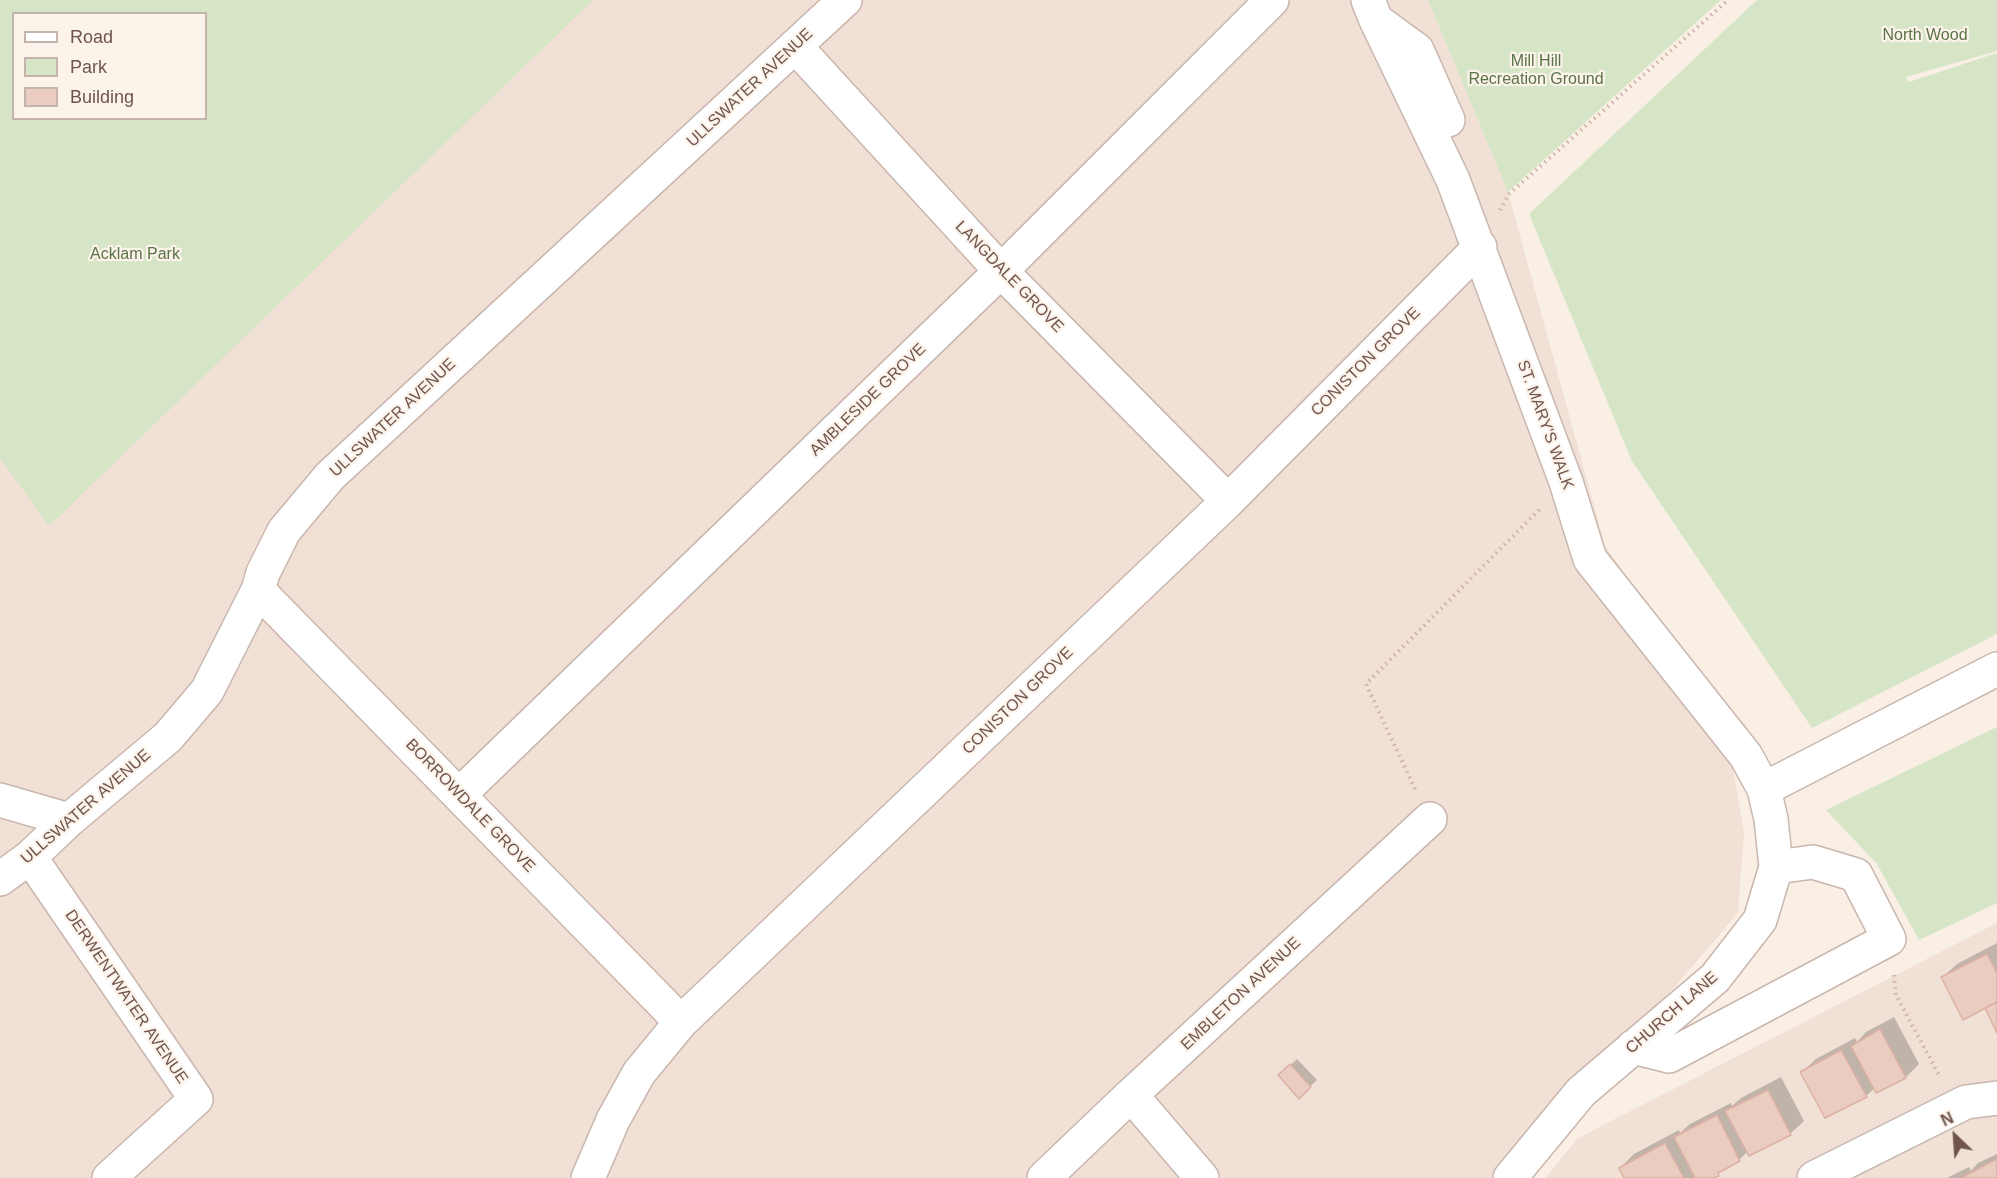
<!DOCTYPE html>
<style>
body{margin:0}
#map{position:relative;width:1997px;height:1178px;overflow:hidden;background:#f9efe5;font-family:Helvetica,sans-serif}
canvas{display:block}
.legend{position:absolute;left:12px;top:12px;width:195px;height:108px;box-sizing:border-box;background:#fcf3eb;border:2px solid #c4b4ac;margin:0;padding:8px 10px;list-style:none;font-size:18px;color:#6f554e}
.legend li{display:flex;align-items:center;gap:12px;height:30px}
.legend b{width:30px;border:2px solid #c4b4ac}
.north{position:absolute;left:1925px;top:1106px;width:60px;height:60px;-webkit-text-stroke:4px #fcf3eb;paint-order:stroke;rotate:335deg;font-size:16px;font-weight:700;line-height:24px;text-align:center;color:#6f554e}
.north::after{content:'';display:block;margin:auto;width:21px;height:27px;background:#6f554e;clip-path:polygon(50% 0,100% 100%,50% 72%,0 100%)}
</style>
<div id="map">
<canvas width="1997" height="1178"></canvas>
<ul class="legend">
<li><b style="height:8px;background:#fff"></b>Road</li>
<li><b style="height:16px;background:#d6e5c6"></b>Park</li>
<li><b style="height:16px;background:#ebccc0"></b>Building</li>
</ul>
<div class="north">N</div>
</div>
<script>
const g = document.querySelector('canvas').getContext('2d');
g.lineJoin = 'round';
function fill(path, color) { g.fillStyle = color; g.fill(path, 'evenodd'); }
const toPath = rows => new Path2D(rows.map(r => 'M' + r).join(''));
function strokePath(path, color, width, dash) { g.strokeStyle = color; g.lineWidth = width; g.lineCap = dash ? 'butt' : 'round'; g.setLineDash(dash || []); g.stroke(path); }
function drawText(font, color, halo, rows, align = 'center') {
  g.font = font + ' Helvetica,sans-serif'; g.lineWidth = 4.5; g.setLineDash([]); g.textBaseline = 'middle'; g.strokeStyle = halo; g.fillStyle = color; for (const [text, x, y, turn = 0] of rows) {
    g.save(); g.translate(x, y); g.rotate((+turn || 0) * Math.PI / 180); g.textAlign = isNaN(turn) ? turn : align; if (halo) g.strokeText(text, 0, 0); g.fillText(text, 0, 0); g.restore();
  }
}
const residential = toPath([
 [0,0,1428,0,1508,192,1605,546,1723,710,1744,832,1738,913,1607,1066,1523,1178,0,1178],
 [14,14,206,14,206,118,14,118],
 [1997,923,1997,1178,1545,1178,1578,1138]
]);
const green = toPath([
 [0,0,593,0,49,526,0,458],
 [14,14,206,14,206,118,14,118],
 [1428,0,1721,0,1508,192],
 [1757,0,1997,0,1997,51,1906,77,1909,82,1997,53,1997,634,1812,728,1632,461,1529,214],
 [1997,727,1997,903,1919,940,1877,864,1826,810]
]);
const shadow = toPath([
 [1997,943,1997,1030,1985,1007,1943,977,1957,964],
 [1894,1017,1919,1064,1906,1077,1877,1091,1875,1088,1866,1096,1802,1072,1816,1059,1855,1038,1857,1042,1866,1032],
 [1297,1059,1317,1080,1299,1097,1280,1075],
 [1781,1077,1804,1121,1790,1134,1748,1151,1739,1160,1711,1178,1625,1178,1620,1168,1634,1154,1679,1130,1680,1133,1690,1124,1731,1103,1732,1106,1741,1098],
 [1997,1154,1997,1178,1947,1178,1969,1167,1971,1171,1978,1163]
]);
const building = toPath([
 [1987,954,1997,973,1997,1002,1963,1020,1941,977,1987,954],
 [1997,1002,1997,1033,1985,1008,1997,1002],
 [1880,1029,1906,1078,1876,1093,1851,1046,1880,1029],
 [1841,1050,1867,1097,1825,1118,1800,1072,1841,1050],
 [1290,1064,1311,1087,1299,1099,1278,1075,1290,1064],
 [1768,1090,1791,1135,1749,1156,1725,1111,1768,1090],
 [1717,1115,1740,1161,1718,1173,1719,1176,1714,1178,1695,1178,1674,1137,1717,1115],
 [1665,1143,1684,1178,1624,1178,1619,1168,1665,1143],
 [1997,1159,1997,1178,1964,1178,1963,1177,1997,1159]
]);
const path = toPath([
 [1500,210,1509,194,1728,0],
 [1415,789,1366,684,1540,509],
 [1894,975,1896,995,1940,1077]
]);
const minor = toPath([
 [1368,0,1376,20,1453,180,1566,482,1590,559,1746,756,1764,789,1771,819,1776,867,1760,920,1715,978,1581,1092,1510,1178],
 [1380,23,1417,50,1448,120],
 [796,47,1001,271,1228,501],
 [258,590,681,1022],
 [1764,789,1997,669],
 [459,795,1001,271,1272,0],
 [0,800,69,820],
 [30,857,196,1099,109,1178],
 [0,879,30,857,69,820,168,737,207,691,258,590,263,573,284,531,330,476,845,0],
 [1633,1047,1669,1056,1889,939,1856,875,1813,862,1776,867],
 [588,1178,613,1120,639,1073,681,1022,1228,501,1480,247],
 [1044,1178,1131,1095],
 [1202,1178,1131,1095,1430,819],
 [1814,1178,1966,1102,1997,1098]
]);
const parkNames = [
 ["North Wood",1925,36],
 ["Mill Hill",1536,62],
 ["Recreation Ground",1536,80],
 ["Acklam Park",135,255]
];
const streetNames = [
 ["ULLSWATER AVENUE",750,88,-43],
 ["LANGDALE GROVE",1009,277,46],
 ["CONISTON GROVE",1366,362,-45],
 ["AMBLESIDE GROVE",868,400,-44],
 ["ULLSWATER AVENUE",393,418,-43],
 ["ST. MARY'S WALK",1545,425,70],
 ["CONISTON GROVE",1018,701,-44],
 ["BORROWDALE GROVE",470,806,46],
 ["ULLSWATER AVENUE",86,807,-41],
 ["EMBLETON AVENUE",1241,994,-43],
 ["DERWENTWATER AVENUE",126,997,56],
 ["CHURCH LANE",1672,1013,-41]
];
fill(residential, '#f0e0d5');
fill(green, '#d6e5c6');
fill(shadow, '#0003');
fill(building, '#ebccc0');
strokePath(building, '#dcb1a3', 1.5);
strokePath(minor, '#c9b6ad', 36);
strokePath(path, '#d0afa4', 4, [1.5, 4.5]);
strokePath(minor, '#fff', 33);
drawText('16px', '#5a7347', '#fcf3eb', parkNames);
drawText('16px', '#6f554e', '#fcf3eb', streetNames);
</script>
